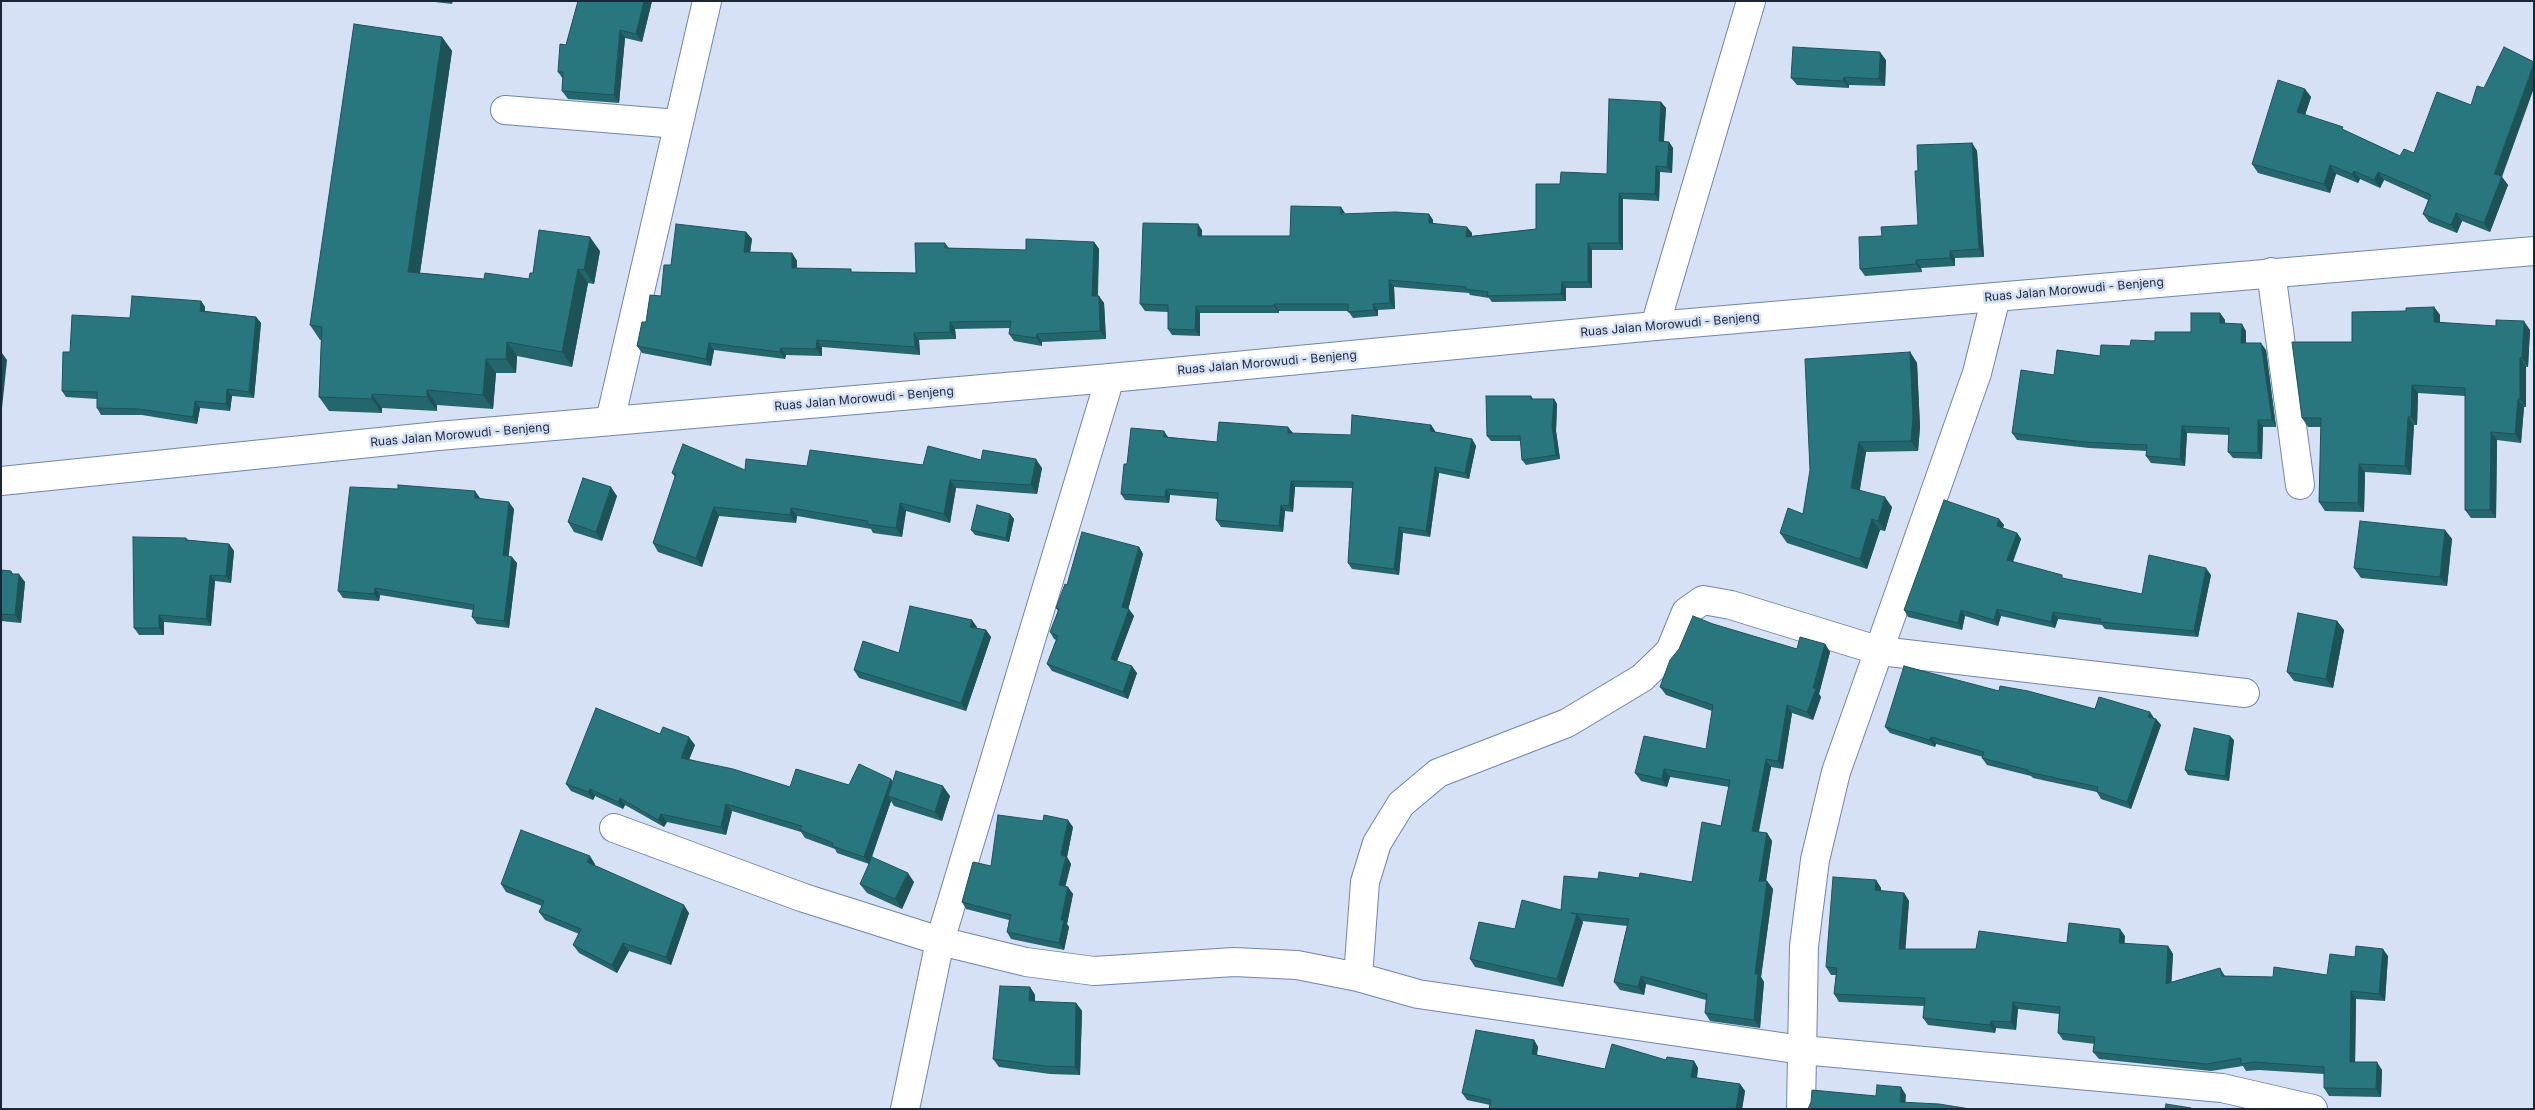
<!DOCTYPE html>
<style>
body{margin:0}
#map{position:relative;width:2535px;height:1110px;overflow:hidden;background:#d6e1f5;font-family:Inter,sans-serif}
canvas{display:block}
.frame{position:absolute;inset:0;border:2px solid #1c2639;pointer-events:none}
</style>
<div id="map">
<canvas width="2535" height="1110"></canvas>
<div class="frame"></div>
</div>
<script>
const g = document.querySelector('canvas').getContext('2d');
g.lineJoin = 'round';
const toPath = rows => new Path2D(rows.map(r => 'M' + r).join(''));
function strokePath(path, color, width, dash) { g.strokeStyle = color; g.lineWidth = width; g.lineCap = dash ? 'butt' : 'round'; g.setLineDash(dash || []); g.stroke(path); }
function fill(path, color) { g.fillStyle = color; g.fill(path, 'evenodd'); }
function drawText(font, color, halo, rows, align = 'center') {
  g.font = font + ' Inter,sans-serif'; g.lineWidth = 5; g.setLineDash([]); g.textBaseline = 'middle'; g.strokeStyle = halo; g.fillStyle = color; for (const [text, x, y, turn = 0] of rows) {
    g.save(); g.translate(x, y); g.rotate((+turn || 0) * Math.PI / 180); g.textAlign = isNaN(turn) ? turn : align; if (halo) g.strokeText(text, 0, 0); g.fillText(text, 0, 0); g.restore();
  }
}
const minor = toPath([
 [505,110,678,124],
 [2271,272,2300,485],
 [1655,326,1751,1],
 [610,421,707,1],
 [614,828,804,898,940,941,1026,962,1094,971,1234,962,1297,965,1358,977,1418,994,1802,1050,2222,1088,2313,1109],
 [1358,977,1365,882,1377,843,1401,804,1438,773,1567,723,1642,678,1670,651,1686,612,1703,600,1731,605,1880,651,2245,693],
 [905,1109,940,941,1110,378],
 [1801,1109,1804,946,1815,860,1836,772,1977,373,1996,297]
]);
const major = toPath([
 [1,481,438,436,1110,378,1655,326,2534,251]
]);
const wall = toPath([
 [426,1,453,1,452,4],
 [578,1,652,1,642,42,625,38,619,103,568,99,562,91,563,79,558,72,566,45],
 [442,37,452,51,420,273,484,279,529,279,533,273,600,251,594,284,588,283,572,367,517,356,516,373,496,373,493,409,437,405,437,411,382,408,382,413,329,411,319,397,321,340,320,340,310,325],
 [1886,60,1885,86,1849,85,1849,88,1797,85,1791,78],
 [2305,89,2311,97,2305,115,2346,131,2400,156,2414,153,2502,177,2508,185,2490,232,2462,221,2457,233,2429,222,2423,214,2428,200,2384,180,2380,188,2360,179,2358,183,2336,174,2330,193,2258,173,2252,164],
 [1661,102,1666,108,1664,142,1669,142,1673,148,1672,173,1660,172,1659,201,1623,199,1623,250,1592,250,1592,288,1566,288,1566,301,1492,302,1489,298,1470,295,1469,293,1394,287,1395,309,1378,310,1378,316,1353,318,1348,311,1279,311,1279,313,1200,313,1200,336,1172,335,1168,329,1168,312,1145,311,1140,304,1202,230,1202,236,1290,236,1345,214,1429,214,1433,220,1433,223,1472,233,1472,236,1536,229,1560,184,1607,174],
 [1972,143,1977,151,1984,257,1955,258,1955,266,1921,268,1922,272,1865,276,1860,269,1882,236,1918,225,1918,171],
 [746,232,752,239,750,252,792,253,797,261,797,268,853,272,916,273,945,243,949,248,1026,250,1094,242,1099,249,1098,296,1104,303,1106,339,1042,342,1042,346,1014,341,1009,334,1010,328,955,329,956,339,919,340,920,355,822,347,822,356,786,355,785,359,714,350,711,366,642,353,637,346,646,322,661,296,671,265],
 [201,301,205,307,205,311,256,317,261,323,254,398,232,396,230,411,200,408,197,424,142,415,101,415,97,408,97,399,66,397,62,391,130,318],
 [2434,307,2440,315,2440,323,2530,330,2528,367,2526,367,2526,407,2524,407,2521,443,2497,440,2496,518,2471,518,2465,510,2465,396,2418,393,2417,425,2414,425,2411,475,2365,472,2364,512,2325,511,2319,502,2321,427,2308,427,2302,418,2352,342],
 [2220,313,2225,320,2225,324,2246,331,2246,343,2266,350,2276,427,2263,427,2262,459,2233,458,2228,452,2229,435,2187,433,2185,466,2151,463,2146,456,2147,451,2089,448,2017,440,2012,433,2054,375,2100,356,2130,346,2191,332],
 [1910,352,1917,363,1920,427,1918,451,1866,452,1860,490,1892,507,1885,531,1880,530,1867,569,1787,543,1780,533,1803,514],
 [1531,396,1533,399,1554,399,1557,404,1556,431,1560,459,1526,465,1522,460,1521,441,1491,441,1487,436],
 [1431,425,1435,431,1435,432,1472,439,1476,446,1469,479,1439,473,1430,537,1403,533,1399,575,1352,569,1348,563,1352,488,1295,487,1293,512,1285,511,1283,532,1221,527,1216,520,1218,499,1170,495,1169,503,1125,500,1121,494,1127,464,1168,437,1217,442,1293,434,1351,435],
 [981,460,1042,468,1037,494,956,488,950,523,906,511,902,537,873,533,871,529,797,516,796,523,719,516,702,567,658,552,653,543,675,477,672,473,745,470,807,466,923,465],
 [617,496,602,541,574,532,568,522],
 [480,498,514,509,508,556,517,563,509,628,477,624,472,617,473,610,380,595,379,601,343,598,338,591],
 [1010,514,1014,519,1009,542,975,535,971,530],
 [1999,519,2004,525,2003,528,2017,533,2021,539,2013,562,2065,579,2142,594,2211,575,2198,637,2105,629,2102,625,2058,619,2055,628,2001,616,1998,626,1965,616,1962,630,1908,617,1904,610],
 [2445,530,2452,539,2447,586,2361,578,2354,568],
 [186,538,188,540,229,544,234,551,231,583,215,581,211,626,164,622,164,635,139,635,134,628],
 [1139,547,1143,554,1128,609,1134,616,1117,661,1137,673,1128,699,1052,671,1047,664,1056,640,1054,639,1050,632,1058,611,1056,608,1067,585],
 [1,570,11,571,13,574,25,582,21,623,1,621],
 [2337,621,2344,630,2333,688,2294,681,2287,672],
 [1713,624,1797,649,1825,644,1830,652,1819,694,1821,697,1813,720,1792,713,1783,769,1771,767,1759,832,1767,833,1772,841,1766,881,1767,881,1773,889,1761,977,1764,982,1760,1028,1710,1021,1705,1013,1706,1000,1646,984,1644,995,1620,990,1614,982,1627,926,1582,921,1583,922,1563,987,1475,967,1470,959,1515,929,1561,910,1598,879,1639,878,1692,882,1721,826,1729,787,1670,777,1667,787,1641,781,1635,773,1706,749,1712,711,1666,695,1660,687],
 [977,627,977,628,986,630,991,637,966,711,859,678,854,670,899,653],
 [1999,691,2095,709,2156,719,2161,725,2131,809,2101,799,2097,792,2033,778,2031,776,1987,765,1982,758,1983,757,1936,744,1935,747,1890,733,1885,727],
 [660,734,695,745,689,759,790,787,849,785,891,779,892,782,950,796,942,821,894,806,891,801,870,863,914,882,902,909,867,893,860,884,869,864,837,853,835,849,805,838,801,832,732,811,726,835,667,822,664,827,625,805,623,809,595,796,593,800,571,791,566,784],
 [2234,740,2229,781,2188,775,2185,770],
 [1073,827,1067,857,1071,864,1065,886,1073,894,1067,924,1069,927,1064,950,1011,939,1007,932,1009,920,966,909,962,902,991,866],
 [595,864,594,865,689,913,671,965,629,951,617,973,579,953,573,945,579,934,545,920,539,912,542,906,506,892,501,884],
 [1876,880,1881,888,1881,891,1904,893,1909,901,1905,949,1976,949,2067,943,2125,936,2124,944,2168,946,2173,954,2171,982,2220,968,2225,976,2273,977,2327,975,2355,957,2388,956,2385,1001,2356,999,2355,1062,2382,1070,2381,1097,2329,1096,2324,1088,2324,1074,2259,1070,2246,1071,2243,1066,2211,1071,2099,1059,2093,1052,2095,1044,2063,1040,2058,1033,2059,1014,2018,1009,2016,1030,1996,1028,1995,1033,1928,1025,1923,1018,1924,1006,1839,1002,1834,994,1836,975,1831,975,1826,967],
 [1030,987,1035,995,1035,1002,1076,1003,1082,1011,1080,1075,1050,1074,999,1067,993,1059],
 [1534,1040,1538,1047,1537,1055,1605,1069,1666,1060,1694,1061,1698,1068,1697,1078,1740,1084,1745,1091,1742,1109,1489,1109,1490,1105,1467,1100,1462,1093]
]);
const shadedWall = toPath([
 [644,1,652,1,642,42,636,34],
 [620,30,625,38,619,103,614,95],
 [442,37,452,51,418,286,408,272],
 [1880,52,1886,60,1885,86,1879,79],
 [2534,63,2534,88,2502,177,2508,185,2490,232,2484,223,2494,174],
 [1844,77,1849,85,1849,88,1843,81],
 [2305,89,2311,97,2303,121,2297,112],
 [1661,102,1666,108,1663,148,1659,141],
 [1669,142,1673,148,1672,173,1667,167],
 [1972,143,1977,151,1984,257,1979,249],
 [2330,165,2336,174,2330,193,2324,184],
 [1656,166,1660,172,1659,201,1655,194],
 [2354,171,2360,179,2358,183,2352,174],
 [2378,172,2384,180,2380,188,2374,180],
 [1619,193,1623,199,1623,250,1619,243],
 [1341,207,1345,213,1341,214],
 [2456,213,2462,221,2457,233,2451,225],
 [1429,214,1433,220,1433,229,1429,223],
 [1198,224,1202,230,1202,242,1198,236],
 [1467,227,1472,233,1471,243,1466,237],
 [746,232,752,239,749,260,744,252],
 [590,237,600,251,594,284,584,270],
 [1094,242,1099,249,1097,303,1092,296],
 [1588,243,1592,250,1592,288,1588,282],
 [1950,251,1955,258,1955,266,1950,258],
 [792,253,797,261,797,275,792,268],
 [1916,260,1921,268,1922,272,1916,264],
 [578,269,588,283,572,367,562,352],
 [1389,280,1394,287,1395,309,1390,303],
 [1562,282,1566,288,1566,301,1561,294],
 [1099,296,1104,303,1106,339,1100,331],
 [201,301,205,307,204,317,200,311],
 [1274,304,1279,311,1279,313,1274,306],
 [1373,304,1378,310,1378,316,1374,310],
 [1196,306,1200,313,1200,336,1195,330],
 [2434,307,2440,315,2440,331,2434,322],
 [2220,313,2225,320,2225,330,2220,323],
 [256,317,261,323,254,398,249,392],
 [2524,321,2530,330,2528,367,2522,358],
 [950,322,955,329,956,339,950,332],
 [2242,324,2246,331,2246,350,2241,343],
 [914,333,919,340,920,355,915,347],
 [1037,334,1042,342,1042,346,1036,338],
 [817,340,822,347,822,356,816,349],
 [507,342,517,356,516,373,506,359],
 [709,343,714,350,711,366,706,359],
 [2261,343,2266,350,2276,427,2272,420],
 [781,348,786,355,785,359,780,352],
 [1910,352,1917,363,1920,427,1918,451,1911,441],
 [2,353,7,360,1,418,1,365],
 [2520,358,2526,367,2526,407,2520,399],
 [486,359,496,373,493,409,483,395],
 [2412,385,2418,393,2417,425,2411,417],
 [227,389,232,396,230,411,226,404],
 [427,390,437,405,437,411,427,397],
 [372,394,382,408,382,413,372,399],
 [1554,399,1557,404,1556,431,1560,459,1556,455,1552,426],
 [2518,399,2524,407,2521,443,2515,434],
 [195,401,200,408,197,424,193,417],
 [2408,417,2414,425,2411,475,2405,466],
 [2258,420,2263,427,2262,459,2258,453],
 [1431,425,1435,431,1434,437,1430,431],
 [2182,426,2187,433,2185,466,2180,459],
 [1288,427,1293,433,1288,433],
 [1164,431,1168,437,1164,437],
 [2491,432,2497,440,2496,518,2490,510],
 [1472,439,1476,446,1469,479,1465,473],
 [1859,442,1866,452,1858,498,1851,488],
 [1036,459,1042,468,1037,494,1031,485],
 [2359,464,2365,472,2364,512,2358,503],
 [1435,467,1439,473,1430,537,1426,531],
 [950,480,956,488,950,523,944,514],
 [1291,481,1295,487,1293,512,1289,506],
 [611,487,617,496,602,541,596,532],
 [1166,489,1170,495,1169,503,1165,497],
 [475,491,480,498,475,498],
 [1885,497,1892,507,1885,531,1878,521],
 [509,502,514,509,508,562,503,555],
 [900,503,906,511,902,537,896,528],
 [1281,505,1285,511,1283,532,1279,526],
 [714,507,719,516,702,567,696,558],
 [791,508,797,516,796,523,790,515],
 [1010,514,1014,519,1009,542,1006,538],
 [1872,519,1880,530,1867,569,1860,559],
 [1999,519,2004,525,2001,532,1997,526],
 [1399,527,1403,533,1399,575,1394,569],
 [2445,530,2452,539,2447,586,2440,577],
 [2017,533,2021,539,2011,566,2007,560],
 [229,544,234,551,231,583,226,576],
 [1139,547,1143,554,1127,614,1122,607],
 [512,557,517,563,509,628,504,621],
 [2206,568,2211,575,2198,637,2194,631],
 [19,574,25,582,21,623,15,615],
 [210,575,215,581,211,626,206,619],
 [375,588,380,595,379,601,374,594],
 [1129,609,1134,616,1115,666,1111,659],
 [1997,609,2001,616,1998,626,1994,620],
 [1961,610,1965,616,1962,630,1958,623],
 [2053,612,2058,619,2055,628,2051,622],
 [159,615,164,622,164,635,159,628],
 [972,620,977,627,975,635,970,627],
 [2337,621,2344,630,2333,688,2326,679],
 [986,630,991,637,966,711,961,703],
 [1825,644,1830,652,1819,694,1821,697,1813,720,1807,712],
 [1132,666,1137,673,1128,699,1123,692],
 [1787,705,1792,713,1783,769,1778,761],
 [2150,712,2154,718,2153,724,2148,717],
 [2156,719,2161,725,2131,809,2127,802],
 [2230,736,2234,740,2229,781,2225,776],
 [689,737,695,745,687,765,681,758],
 [1931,737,1936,744,1935,747,1930,740],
 [1766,759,1771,767,1757,839,1752,831],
 [1664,769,1670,777,1667,787,1662,779],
 [891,779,896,787,888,796,891,801,869,864,864,857],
 [943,786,950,796,942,821,935,812],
 [590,789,595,796,593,800,588,792],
 [620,798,625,805,623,809,618,802],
 [726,804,732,811,726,835,721,827],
 [661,814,667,822,664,827,658,820],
 [1068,820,1073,827,1067,857,1071,864,1064,892,1059,885,1061,855],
 [1767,833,1772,841,1765,888,1759,881],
 [590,856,595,864,592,870,587,862],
 [908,873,914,882,902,909,895,899],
 [1876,880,1881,888,1880,898,1875,890],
 [1767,881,1773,889,1761,977,1764,982,1760,1028,1754,1020,1755,974],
 [1068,887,1073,894,1067,924,1069,927,1064,950,1059,943,1061,920],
 [1904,893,1909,901,1905,956,1899,949],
 [684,905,689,913,671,965,666,957],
 [1577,914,1583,922,1563,987,1557,979],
 [2120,929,2125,936,2124,951,2119,943],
 [623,943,629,951,617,973,612,965],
 [2168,946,2173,954,2171,992,2166,984],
 [2383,949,2388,956,2385,1001,2379,994],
 [1641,976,1646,984,1644,995,1638,987],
 [1030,987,1035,995,1035,1010,1029,1001],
 [2351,991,2356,999,2355,1069,2350,1062],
 [2013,1002,2018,1009,2016,1030,2011,1022],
 [1076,1003,1082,1011,1080,1075,1075,1067],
 [1991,1021,1996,1028,1995,1033,1990,1025],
 [1534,1040,1538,1047,1536,1060,1532,1054],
 [1694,1061,1698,1068,1696,1083,1691,1077],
 [2377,1062,2382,1070,2381,1097,2376,1089],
 [1740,1084,1745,1091,1742,1109,1736,1109],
 [1901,1087,1906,1095,1905,1109,1900,1102]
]);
const building = toPath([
 [578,1,644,1,636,34,620,30,614,95,562,91,563,72,558,72,560,44,566,45,578,1],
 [354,24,442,37,408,272,484,279,485,273,529,279,530,273,533,273,539,230,590,237,584,270,578,269,562,352,507,342,506,359,486,359,483,395,427,390,427,397,372,394,372,399,319,397,322,327,310,325,354,24],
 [1793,47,1880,52,1879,79,1844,77,1843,81,1791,78,1793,47],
 [2504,47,2534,62,2534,63,2494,174,2502,176,2484,223,2456,213,2451,225,2423,214,2431,195,2378,172,2374,180,2354,171,2352,174,2330,165,2324,184,2252,164,2278,80,2305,89,2297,112,2343,127,2342,129,2400,156,2404,149,2414,153,2437,92,2471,105,2477,86,2484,88,2504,47],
 [1609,99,1661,102,1659,141,1669,142,1667,167,1656,166,1655,194,1619,193,1619,243,1588,243,1588,282,1562,282,1561,294,1487,296,1488,292,1466,289,1466,287,1389,280,1390,303,1373,304,1374,310,1348,312,1348,304,1274,304,1274,306,1196,306,1195,330,1168,329,1168,305,1140,304,1143,223,1198,224,1198,236,1290,236,1291,206,1341,207,1341,214,1395,212,1429,214,1429,223,1467,227,1466,237,1536,229,1536,184,1560,184,1561,172,1607,174,1609,99],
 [1972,143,1979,249,1950,251,1950,258,1916,260,1916,264,1860,269,1859,237,1882,236,1881,227,1918,225,1915,171,1918,171,1917,145,1972,143],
 [676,224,746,232,744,252,792,253,792,268,851,269,851,272,916,273,915,243,945,243,945,248,1026,250,1026,239,1094,242,1092,296,1099,296,1100,331,1037,334,1036,338,1009,334,1011,321,950,322,950,332,914,333,915,347,817,340,816,349,781,348,780,352,709,343,706,359,637,346,642,322,646,322,650,295,661,296,664,265,671,265,676,224],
 [132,296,201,301,200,311,256,317,249,392,227,389,226,404,195,401,193,417,138,409,97,408,97,392,62,391,63,352,70,352,72,315,130,318,132,296],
 [2434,307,2434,322,2496,326,2496,320,2524,321,2522,358,2520,358,2520,399,2518,399,2515,434,2491,432,2490,510,2465,510,2465,388,2412,385,2411,417,2408,417,2405,466,2359,464,2358,503,2319,502,2321,418,2302,418,2292,342,2352,342,2352,312,2406,311,2406,308,2434,307],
 [2191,313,2220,313,2220,323,2242,324,2241,343,2261,343,2272,420,2258,420,2258,453,2228,452,2229,428,2182,426,2180,459,2146,456,2147,445,2084,442,2012,433,2021,370,2054,375,2057,350,2100,356,2101,345,2130,346,2131,340,2155,341,2155,332,2191,332,2191,313],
 [1910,352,1913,417,1911,441,1859,442,1851,488,1885,497,1878,521,1872,519,1860,559,1780,533,1788,508,1803,514,1810,470,1805,359,1910,352],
 [1486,396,1531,396,1531,399,1554,399,1552,426,1556,455,1522,460,1520,436,1487,436,1486,396],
 [1352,415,1431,425,1430,431,1472,439,1465,473,1435,467,1426,531,1399,527,1394,569,1348,563,1353,482,1291,481,1289,506,1281,505,1279,526,1216,520,1218,493,1166,489,1165,497,1121,494,1124,464,1127,464,1131,428,1164,431,1164,437,1217,442,1219,422,1288,427,1288,433,1351,435,1352,415],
 [683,444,745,470,746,459,807,466,810,450,923,465,928,446,981,460,983,450,1036,459,1031,485,950,480,944,514,900,503,896,528,867,524,868,521,791,508,790,515,714,507,696,558,653,543,676,474,672,473,683,444],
 [583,478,611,487,596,532,568,522,583,478],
 [398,485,475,491,475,498,509,502,503,555,512,557,504,621,472,617,474,605,375,588,374,594,338,591,350,487,398,489,398,485],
 [1944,500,1999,519,1997,526,2017,533,2007,560,2062,575,2062,578,2142,594,2149,555,2206,568,2194,631,2100,622,2101,619,2053,612,2051,622,1997,609,1994,620,1961,610,1958,623,1904,610,1944,500],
 [977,505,1010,514,1006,538,971,530,977,505],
 [2360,521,2445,530,2440,577,2354,568,2360,521],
 [1082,532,1139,547,1122,607,1129,609,1111,659,1132,666,1123,692,1047,664,1058,636,1050,632,1059,609,1056,608,1065,584,1067,585,1082,532],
 [133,537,186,538,186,540,229,544,226,576,210,575,206,619,159,615,159,628,134,628,133,537],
 [1,570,11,571,11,574,19,574,15,615,1,614,1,570],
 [910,606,972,620,970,627,986,630,961,703,854,670,863,641,899,653,910,606],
 [2298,613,2337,621,2326,679,2287,672,2298,613],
 [1693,616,1713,624,1797,649,1800,637,1825,644,1813,688,1816,689,1807,712,1787,705,1778,761,1766,759,1752,831,1767,833,1759,881,1767,881,1755,974,1758,974,1754,1020,1705,1013,1707,994,1641,976,1638,987,1614,982,1629,919,1571,913,1577,914,1557,979,1470,959,1479,922,1515,929,1522,900,1561,910,1564,876,1598,879,1599,872,1639,878,1640,873,1692,882,1702,822,1721,826,1730,780,1664,769,1662,779,1635,773,1644,736,1706,749,1713,705,1660,687,1670,660,1679,649,1693,616],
 [1904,666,1999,691,2000,686,2028,691,2095,709,2099,697,2150,712,2148,717,2156,719,2127,802,2097,792,2098,787,2028,772,2028,770,1982,758,1984,752,1931,737,1930,740,1885,727,1904,666],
 [596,708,660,734,663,727,689,737,681,758,733,769,790,787,796,769,849,785,859,764,891,779,864,857,832,846,833,843,800,830,802,826,726,804,721,827,661,814,658,820,620,798,618,802,590,789,588,792,566,784,596,708],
 [2194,728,2230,736,2225,776,2185,770,2194,728],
 [896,771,943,786,935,812,888,796,896,771],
 [998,815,1043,821,1044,815,1068,820,1061,855,1066,857,1059,885,1068,887,1061,920,1064,920,1059,943,1007,932,1011,915,962,902,973,862,991,866,998,815],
 [521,830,590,856,587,862,684,905,666,957,623,943,612,965,573,945,581,929,539,912,544,901,501,884,521,830],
 [872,857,908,873,895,899,860,884,872,857],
 [1833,877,1876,880,1875,890,1904,893,1899,949,1976,949,1979,931,2067,943,2069,923,2120,929,2119,943,2168,946,2166,984,2220,968,2222,976,2273,977,2274,967,2327,975,2330,954,2355,957,2356,946,2383,949,2379,994,2351,991,2350,1062,2377,1062,2376,1089,2324,1088,2324,1067,2254,1062,2241,1064,2241,1058,2206,1064,2093,1052,2095,1037,2058,1033,2060,1007,2013,1002,2011,1022,1991,1021,1990,1025,1923,1018,1925,998,1834,994,1837,968,1826,967,1833,877],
 [1000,986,1030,987,1029,1001,1076,1003,1075,1067,1045,1066,993,1059,1000,986],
 [1476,1030,1534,1040,1532,1054,1605,1069,1612,1044,1666,1060,1667,1057,1694,1061,1691,1077,1740,1084,1736,1109,1489,1109,1491,1100,1462,1093,1476,1030],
 [1877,1085,1901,1087,1900,1102,1939,1104,1970,1109,1808,1109,1811,1102,1812,1090,1876,1096,1877,1085],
 [2166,1104,2191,1108,2191,1109,2165,1109,2166,1104]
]);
const streetNames = [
 ["Ruas Jalan Morowudi - Benjeng",2074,290,-5],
 ["Ruas Jalan Morowudi - Benjeng",1670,325,-5],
 ["Ruas Jalan Morowudi - Benjeng",1267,363,-5],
 ["Ruas Jalan Morowudi - Benjeng",864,399,-5],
 ["Ruas Jalan Morowudi - Benjeng",460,435,-5]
];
strokePath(minor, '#6d85b3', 30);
strokePath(major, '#6d85b3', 30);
strokePath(minor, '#fff', 28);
strokePath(major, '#fff', 28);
fill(wall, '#23666c');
fill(shadedWall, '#1d5358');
fill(building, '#29777e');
strokePath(building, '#1d5358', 1);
drawText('12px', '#1c2639', '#d6e1f5', streetNames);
</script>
